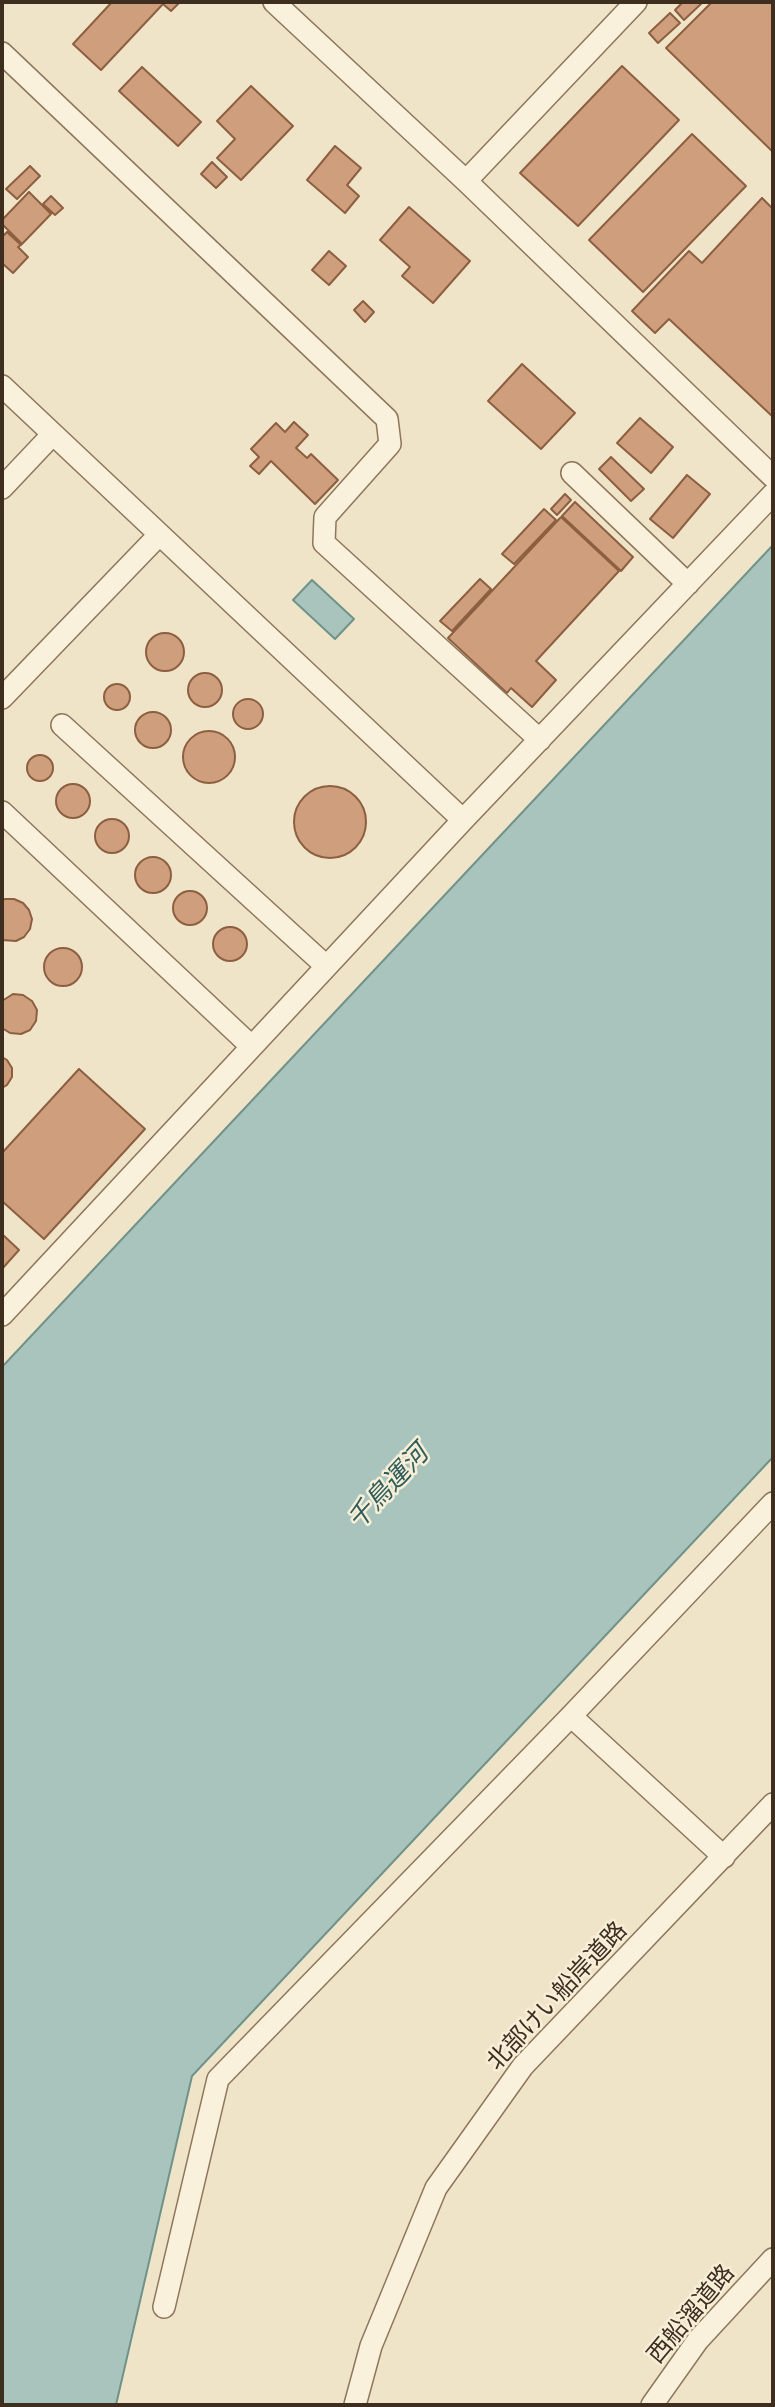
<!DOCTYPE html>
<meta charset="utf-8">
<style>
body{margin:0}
#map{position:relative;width:775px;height:2407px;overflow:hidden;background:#f0e4c8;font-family:"Playfair Display",serif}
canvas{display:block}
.frame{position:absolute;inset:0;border:4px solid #3d2e20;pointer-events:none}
</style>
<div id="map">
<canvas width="775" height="2407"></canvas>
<div class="frame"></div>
</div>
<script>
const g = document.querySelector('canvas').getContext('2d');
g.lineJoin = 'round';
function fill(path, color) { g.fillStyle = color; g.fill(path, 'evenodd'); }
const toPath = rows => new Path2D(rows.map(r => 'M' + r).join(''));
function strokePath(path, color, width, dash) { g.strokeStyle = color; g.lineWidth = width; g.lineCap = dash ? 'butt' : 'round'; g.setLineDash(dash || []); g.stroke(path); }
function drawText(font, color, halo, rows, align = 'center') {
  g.font = font + ' "Playfair Display","Noto Sans JP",serif'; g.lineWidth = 5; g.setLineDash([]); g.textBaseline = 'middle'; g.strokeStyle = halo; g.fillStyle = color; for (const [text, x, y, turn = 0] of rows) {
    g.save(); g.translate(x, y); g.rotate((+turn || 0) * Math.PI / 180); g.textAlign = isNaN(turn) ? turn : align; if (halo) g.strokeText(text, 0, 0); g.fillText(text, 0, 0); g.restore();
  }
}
const water = toPath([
 [773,545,773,1457,192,2076,116,2405,2,2405,2,1367,773,545],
 [312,580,354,619,335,639,293,600,312,580]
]);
const building = toPath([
 [112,2,180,2,171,11,163,4,101,70,73,44,112,2],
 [683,2,703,2,684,20,675,10,683,2],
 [712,2,773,2,773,152,666,48,712,2],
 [670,13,680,23,658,43,649,33,670,13],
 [622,66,679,120,578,226,520,173,622,66],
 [142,67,201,122,178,146,119,91,142,67],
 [251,86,293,126,241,180,217,158,235,139,217,121,251,86],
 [692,134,746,186,643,292,589,240,692,134],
 [335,146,361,168,347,185,359,196,345,213,307,180,335,146],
 [212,162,227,177,216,188,201,174,212,162],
 [30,166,40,176,17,199,6,189,30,166],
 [29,192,51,214,22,244,2,224,2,220,29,192],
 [51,196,63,208,55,215,43,204,51,196],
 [762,198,773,209,773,417,669,319,655,333,632,311,689,251,702,263,762,198],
 [409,207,470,261,433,303,402,276,410,267,380,240,409,207],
 [7,232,21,245,18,247,28,257,13,273,2,263,2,237,7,232],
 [329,251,346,266,329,285,312,270,329,251],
 [363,301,374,312,365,322,354,310,363,301],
 [522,364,575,413,541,449,488,401,522,364],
 [640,418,673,447,651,473,617,443,640,418],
 [294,422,308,435,296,448,307,458,311,454,338,480,315,504,271,461,259,474,250,466,259,457,251,449,276,423,285,432,294,422],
 [611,457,644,489,631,501,599,469,611,457],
 [687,475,710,494,673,538,650,519,687,475],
 [565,494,571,500,557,515,551,509,565,494],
 [575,502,633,557,621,571,562,516,575,502],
 [544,509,556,520,514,564,502,554,544,509],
 [561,517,619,571,536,661,556,680,532,707,511,688,507,693,448,638,561,517],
 [480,579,491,589,452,631,440,621,480,579],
 '146 652a19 19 0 1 1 38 0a19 19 0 1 1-38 0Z',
 '188 690a17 17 0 1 1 34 0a17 17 0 1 1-34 0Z',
 '104 697a13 13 0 1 1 26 0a13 13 0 1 1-26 0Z',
 '233 714a15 15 0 1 1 30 0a15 15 0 1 1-30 0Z',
 '135 730a18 18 0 1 1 36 0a18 18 0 1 1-36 0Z',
 '183 757a26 26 0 1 1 52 0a26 26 0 1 1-52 0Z',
 '27 768a13 13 0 1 1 26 0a13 13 0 1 1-26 0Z',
 '56 801a17 17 0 1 1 34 0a17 17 0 1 1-34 0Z',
 '294 822a36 36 0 1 1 72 0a36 36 0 1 1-72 0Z',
 '95 836a17 17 0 1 1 34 0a17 17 0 1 1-34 0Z',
 '135 875a18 18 0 1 1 36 0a18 18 0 1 1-36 0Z',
 '173 908a17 17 0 1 1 34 0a17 17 0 1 1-34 0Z',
 [5,899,14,899,23,903,29,910,32,919,30,929,24,937,16,941,2,940,2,901,5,899],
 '213 944a17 17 0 1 1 34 0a17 17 0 1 1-34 0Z',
 '44 967a19 19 0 1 1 38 0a19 19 0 1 1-38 0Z',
 [13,994,23,995,32,1001,37,1010,36,1021,30,1030,21,1034,10,1033,2,1028,2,1001,13,994],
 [2,1057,7,1060,12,1068,12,1077,7,1085,2,1088,2,1057],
 [79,1069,145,1129,44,1239,2,1201,2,1153,79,1069],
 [2,1234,19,1250,2,1269,2,1234]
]);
const service = toPath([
 [274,2,466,181,773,477],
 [2,53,387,419,390,444,325,517,324,543,540,740],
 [466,181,636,2],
 [2,386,463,820],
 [572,473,688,584],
 [2,488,53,434],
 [2,698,159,535],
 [62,725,326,966],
 [2,812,251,1046],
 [2,1315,463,820,773,494],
 [571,1716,724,1857],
 [164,2307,218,2079,571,1716,773,1503],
 [355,2405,371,2346,436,2188,523,2066,773,1804],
 [652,2405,698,2340,773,2259]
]);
const streetNames = [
 ["北部けい船岸道路",557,1996,-47],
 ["西船溜道路",691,2314,-50]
];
const waterNames = [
 ["千鳥運河",388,1487,-47]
];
fill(water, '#a9c4bc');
strokePath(water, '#6f938a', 2);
fill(building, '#cf9f7d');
strokePath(building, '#8d5f41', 2);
strokePath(service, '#8d765c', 24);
strokePath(service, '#faf1dc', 21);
drawText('24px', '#3d2e20', '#f7eed8', streetNames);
drawText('italic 26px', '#2f5d5a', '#f7eed8', waterNames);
</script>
